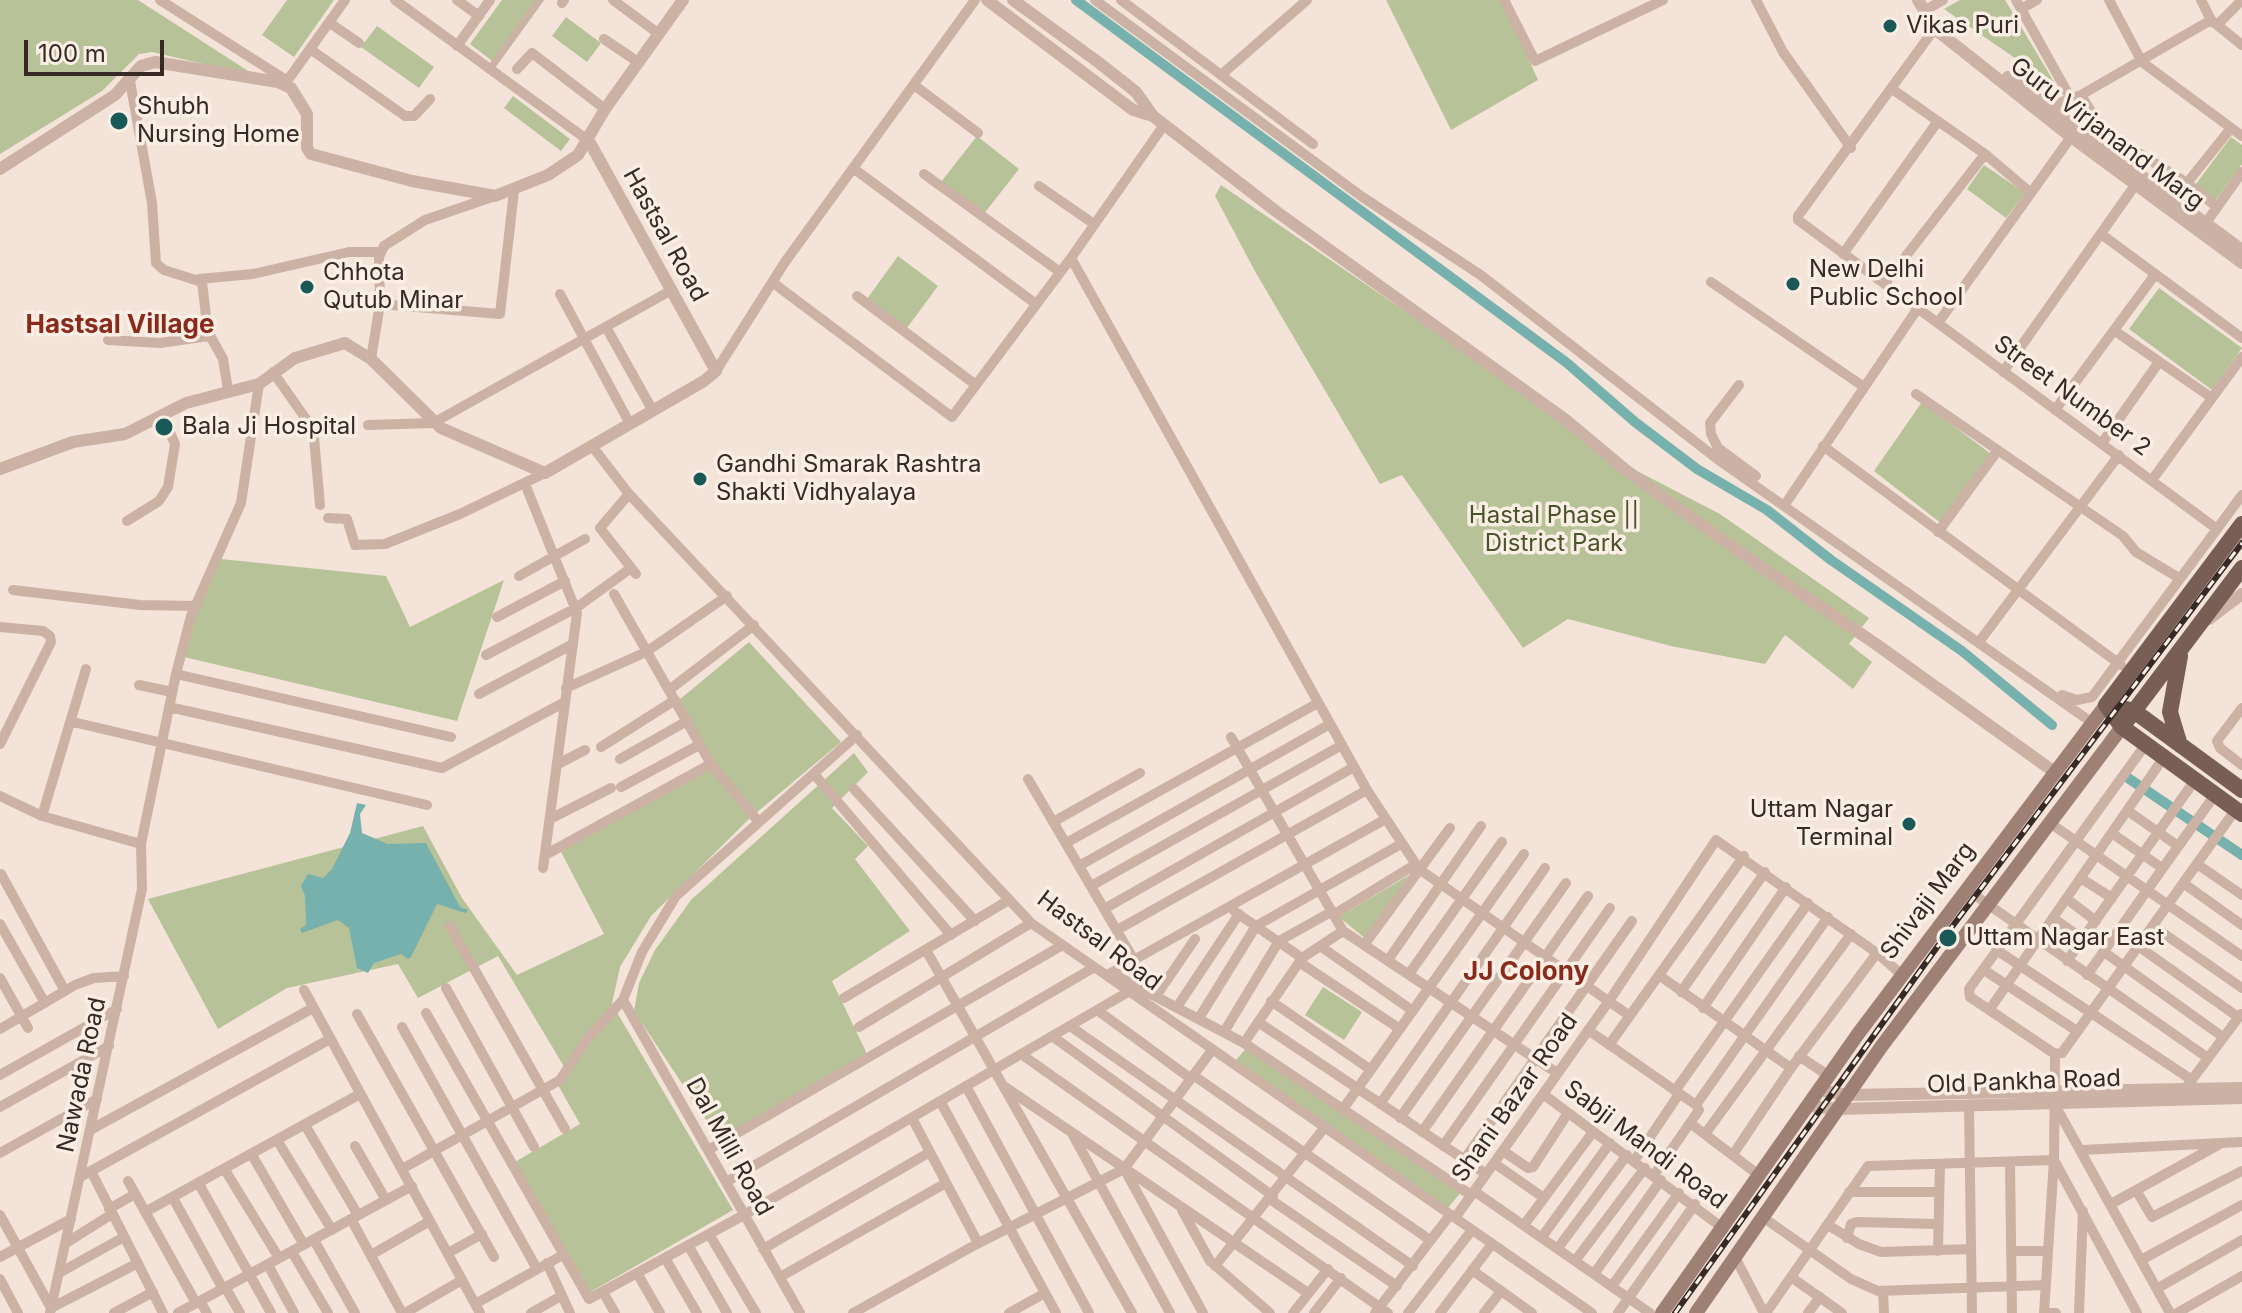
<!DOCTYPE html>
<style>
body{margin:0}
#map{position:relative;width:2242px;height:1313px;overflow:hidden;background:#f3e3d8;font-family:Inter,sans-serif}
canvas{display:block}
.scale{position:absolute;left:24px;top:40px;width:140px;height:36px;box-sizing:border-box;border:4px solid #362926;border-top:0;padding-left:10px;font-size:24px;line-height:28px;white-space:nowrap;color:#362926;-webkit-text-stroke:6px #faeee5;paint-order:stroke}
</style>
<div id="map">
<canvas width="2242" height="1313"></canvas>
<div class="scale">100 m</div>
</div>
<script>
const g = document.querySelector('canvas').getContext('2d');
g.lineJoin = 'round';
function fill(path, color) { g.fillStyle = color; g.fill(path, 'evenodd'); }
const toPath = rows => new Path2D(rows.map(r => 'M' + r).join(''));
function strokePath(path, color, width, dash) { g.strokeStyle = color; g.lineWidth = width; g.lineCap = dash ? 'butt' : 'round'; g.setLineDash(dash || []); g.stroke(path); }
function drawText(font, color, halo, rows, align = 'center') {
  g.font = font + ' Inter,sans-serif'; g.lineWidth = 7; g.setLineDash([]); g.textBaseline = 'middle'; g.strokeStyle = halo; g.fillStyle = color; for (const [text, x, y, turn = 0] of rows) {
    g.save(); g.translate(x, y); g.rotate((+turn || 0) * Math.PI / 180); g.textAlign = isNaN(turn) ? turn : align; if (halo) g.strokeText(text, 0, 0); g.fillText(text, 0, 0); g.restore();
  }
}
const green = toPath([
 [0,0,138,0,256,76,152,52,139,54,102,91,0,154],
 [287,0,334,0,294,57,262,35],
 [502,0,544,0,496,64,470,44],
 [1386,0,1502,0,1538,80,1451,130],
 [1960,0,2005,0,2057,87,1944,9],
 [566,17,601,43,587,62,552,36],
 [377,26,434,67,419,88,361,47],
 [513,96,570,139,561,151,504,108],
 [977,136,1019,169,983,215,941,182],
 [2231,137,2242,145,2242,164,2214,202,2193,188],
 [1984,165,2025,193,2006,218,1967,189],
 [1221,185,1533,399,1589,446,1720,514,1869,618,1849,644,1872,662,1853,689,1785,635,1765,664,1671,646,1568,619,1523,648,1402,475,1380,484,1256,273,1215,196],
 [898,256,938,286,907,328,867,299],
 [2159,288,2242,348,2212,390,2129,329],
 [1922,402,1995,457,1942,524,1874,471],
 [221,559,386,576,410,627,504,580,457,721,184,657,190,622],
 [749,642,841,742,750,818,651,916,620,967,612,1004,733,1210,587,1294,508,1166,580,1124,554,1078,566,1070,498,956,418,998,398,964,287,988,218,1029,148,899,423,826,462,898,517,975,604,934,560,850,707,766,673,705],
 [854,753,868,772,832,808,868,846,855,859,910,931,832,981,867,1054,720,1141,634,1011,639,983,655,950,691,900],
 [1409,875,1366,939,1339,917],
 [1323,987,1362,1012,1344,1040,1305,1015],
 [1248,1046,1461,1192,1448,1208,1236,1060]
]);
const water = toPath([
 [357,803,366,805,360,814,362,833,388,844,426,843,460,907,468,910,465,913,437,904,411,957,408,959,401,954,374,963,368,973,357,968,349,928,338,920,302,933,300,929,306,925,305,896,301,886,308,874,323,878,332,869,350,833]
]);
const canal = toPath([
 [1076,0,1567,363,1635,422,1697,469,1767,510,1831,560,1962,651,2052,725],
 [2128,778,2242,855]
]);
const pedestrian = toPath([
 [490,69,540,0]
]);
const minor = toPath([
 [160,0,286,80],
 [395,0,589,141],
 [457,0,479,16],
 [613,0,659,34],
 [1095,0,1361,196,1482,276,1720,461,2091,722],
 [1121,0,1313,144],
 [1504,0,1535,61,1663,0],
 [1756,0,1783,52,1851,148],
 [2016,0,2071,99],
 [2109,0,2142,62,2242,136],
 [2201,0,2211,20,2242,45],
 [562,3,564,0],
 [2021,9,2037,0],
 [1924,11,1943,0],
 [330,23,359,43],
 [1938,24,1798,216,1798,220,2217,529,2242,495],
 [2217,25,2242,0],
 [604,39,638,62],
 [457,46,490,0],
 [310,49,405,116,414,116,430,99],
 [517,69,532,53,605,109],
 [1221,75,1307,0],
 [130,81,152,203,156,263,164,270,202,282,208,332,223,359,228,390],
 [280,82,290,77,345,0],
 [914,85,978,133],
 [1892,89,1985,154,2031,193],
 [2081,95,2103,131,2187,183,2217,207],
 [2048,107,2081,95,2211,20],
 [1164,125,1071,258,1367,790,1419,869,1630,1016],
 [853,168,1036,304],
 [924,174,1060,272],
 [2187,183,2231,128],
 [1039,186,1094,224],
 [2203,227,2242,172],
 [2101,234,2242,338],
 [1843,254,1938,121],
 [199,279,253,274,349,252,381,252],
 [772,282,952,417,1071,258],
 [1711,282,1864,387],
 [1885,283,1985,154],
 [560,294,630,424],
 [857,296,976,385],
 [380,304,500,314,514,191],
 [1938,323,2071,137],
 [606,327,653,411],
 [2115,331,2212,398],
 [108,340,160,343,209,336],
 [371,359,380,304,379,257,384,246,425,220,495,196],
 [716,371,785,262,975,0],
 [273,372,306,419,314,438,320,505],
 [2003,372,2138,181],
 [1739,385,1710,423,1711,434,1718,448,1756,476],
 [1916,394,2123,536,2136,552,2179,578],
 [2055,410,2154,276],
 [368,425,433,423,670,291],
 [2102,443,2159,362],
 [592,446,629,494,1031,923,1592,1313],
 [1823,446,2121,665],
 [2152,480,2242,357],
 [525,484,577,613,543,868],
 [629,494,600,528,636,574],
 [1788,500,1918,308],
 [328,518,347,519,355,545,385,544,460,514,545,473],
 [127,521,159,501,168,487,175,444,162,414],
 [1938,532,1998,450],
 [519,576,585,539],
 [13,590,140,605,196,606],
 [614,594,711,764,758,821],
 [497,617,565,581],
 [0,627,43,631,50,636,51,642,0,744],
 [1982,638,2119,455],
 [486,655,576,608,631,568],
 [176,674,451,737],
 [139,685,172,692],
 [566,688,646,652,727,596],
 [669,690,754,625],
 [479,694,573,644],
 [2062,695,2077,700,2092,697,2217,529],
 [169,707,442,768,565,702],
 [2242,708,2217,741,2220,748,2242,765],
 [73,722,427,805],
 [1231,737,1343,931,1557,1073],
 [2146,744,1969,989,1970,997,2055,1054,2062,1053,2236,809],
 [601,747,675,700],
 [620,759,687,721],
 [558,764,585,750],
 [814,774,951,935],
 [1028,779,1134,960],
 [621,787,699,745],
 [854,789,975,921],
 [0,796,42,816,141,844],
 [2128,811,2178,846],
 [42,816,86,669],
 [550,819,611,788],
 [1053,822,1140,773],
 [2050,823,2242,956],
 [2113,834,2162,868],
 [1066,843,1318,703],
 [545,855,711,764],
 [2197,864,2242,895],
 [1079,866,1330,724],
 [1,874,65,991],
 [2082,879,2112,898],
 [2183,883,2242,925],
 [1091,886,1342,745],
 [1966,889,2208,1058],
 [2067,899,2096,921],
 [1104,909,1354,767],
 [1234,911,1302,958],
 [1333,915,1416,864],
 [2053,918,2083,939],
 [0,924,45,1003],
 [450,926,565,1129],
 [2153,926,2242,988],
 [1117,930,1367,790],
 [1364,945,1450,828],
 [1320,946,1413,1011],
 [2138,946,2238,1017],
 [926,950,1132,1313],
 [1998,951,2192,1080],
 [2104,952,2223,1037],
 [1388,960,1481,826],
 [2067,961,2195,780],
 [1299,962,1400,1029],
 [1984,970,2077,1031],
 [1111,973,1244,1043,1471,1195],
 [1409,974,1502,842],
 [1107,975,1384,820],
 [2087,975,2214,796],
 [1660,976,1791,1068],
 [0,978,28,1028],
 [446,988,534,1147],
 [304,990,480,1313],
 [1681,992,1765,872],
 [1156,996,1195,939],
 [844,998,1009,900],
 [623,1000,800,1313],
 [1271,1001,1371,1070],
 [1177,1007,1239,914],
 [1703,1008,1786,887],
 [1990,1009,2164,757],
 [1097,1010,1190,1078],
 [426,1013,589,1299,744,1215,1128,992],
 [357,1014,494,1257],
 [1199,1018,1256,926,1401,844],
 [1258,1022,1486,1174],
 [1070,1026,1413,1266],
 [402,1027,537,1269],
 [859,1027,1031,923],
 [0,1029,75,985,94,978,124,976],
 [1588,1030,1696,1105],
 [1224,1032,1279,941,1331,912],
 [1052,1036,1273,1196],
 [1244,1043,1302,958,1343,931],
 [1609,1045,1744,856],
 [1021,1054,1388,1313],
 [1799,1056,1829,1076],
 [0,1075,117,1009],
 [1193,1075,1430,1240],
 [2188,1085,2241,1014],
 [966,1086,1089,1313],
 [1005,1087,1308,1293],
 [1675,1091,1808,903],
 [1543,1094,1724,1229],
 [940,1101,1056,1313],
 [1380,1104,1545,868],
 [2055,1105,2170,1313],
 [1969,1106,1972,1313],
 [0,1107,109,1046],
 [1343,1109,1524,854],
 [912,1118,978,1243],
 [1400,1118,1566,883],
 [1690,1123,1760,1176],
 [305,1125,358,1215],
 [90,1130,313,1008],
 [1422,1132,1588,896],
 [1705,1134,1851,934],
 [1073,1135,1170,1313],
 [277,1140,332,1230],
 [355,1146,386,1200],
 [1443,1146,1610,908],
 [708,1150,1061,946],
 [2082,1150,2242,1142],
 [1503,1151,1528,1168,1533,1167,1568,1113],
 [0,1153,97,1099],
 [1734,1153,1791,1068,1877,953],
 [252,1155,304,1245],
 [1464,1160,1632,921],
 [1634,1161,1679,1094],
 [2010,1162,2012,1313],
 [1494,1163,1544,1198],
 [402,1169,560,1080,587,1039,623,1000,642,952,676,896,857,735],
 [225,1170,279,1258],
 [91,1171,163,1313],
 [1127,1174,1203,1313],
 [1654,1175,1699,1110,1696,1105,1828,917],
 [80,1177,330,1039],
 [128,1181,196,1303],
 [726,1182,1093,968],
 [199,1184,271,1313],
 [2136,1190,2152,1217,2242,1171],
 [1474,1191,1650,1313],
 [1849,1192,1937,1192],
 [173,1198,223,1289],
 [1270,1199,1397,1286],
 [2111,1204,2218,1145],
 [109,1209,135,1194],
 [1182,1210,1210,1261,1270,1313],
 [145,1212,360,1094],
 [0,1215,51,1308,138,1263],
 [1455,1218,1609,1001,1716,840,1877,953,1902,975],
 [1764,1218,1851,1279,1878,1291,2045,1285],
 [351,1219,402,1313],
 [1524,1225,1593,1132],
 [1828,1225,1859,1244,1881,1252,1971,1249],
 [709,1234,756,1313],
 [1542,1237,1610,1143],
 [1847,1238,1851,1224,1857,1222,1938,1224],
 [314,1240,355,1313],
 [66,1243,112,1214],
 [688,1245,727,1313],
 [1558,1248,1627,1155],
 [763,1249,930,1152],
 [1938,1251,1940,1164],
 [2011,1251,2048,1251],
 [292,1252,328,1313],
 [448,1253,482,1234],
 [371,1255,430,1221],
 [0,1257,71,1219],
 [665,1258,697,1313],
 [1736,1259,1764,1313],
 [2141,1260,2242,1205],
 [1575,1261,1645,1168],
 [547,1263,570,1313],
 [268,1265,294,1313],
 [1215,1266,1325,1127],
 [1472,1270,1532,1313],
 [59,1273,124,1237],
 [637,1273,660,1313],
 [1594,1274,1661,1180],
 [780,1277,946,1183],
 [1791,1277,1842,1313],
 [0,1279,18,1313],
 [1612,1286,1679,1193],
 [225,1287,240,1313],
 [2158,1288,2242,1240],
 [1883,1291,1884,1313],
 [603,1292,615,1313],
 [200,1301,207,1313],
 [475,1304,561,1256],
 [50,1313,142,889,141,844,176,674,191,616,241,503,259,384],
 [114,1313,153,1292],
 [178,1313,412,1186],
 [405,1313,462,1280],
 [531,1313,561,1296],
 [853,1313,975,1245,1124,1169,1212,1050],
 [1009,1313,1045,1293],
 [1293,1313,1328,1269],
 [1314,1313,1341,1278],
 [1375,1313,1450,1215],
 [1408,1313,1472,1230],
 [1440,1313,1492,1244],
 [1484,1313,1501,1291],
 [1618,1313,1695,1204],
 [1766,1313,1868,1166,2054,1160,2137,1313],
 [1808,1313,1820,1297],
 [2044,1313,2054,1160,2055,1054],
 [2044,1313,2056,1313],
 [2079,1313,2083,1211],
 [2177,1313,2242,1276]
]);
const tertiary = toPath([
 [987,0,1133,110,1153,116],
 [1013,0,1098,62,1136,92,1153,116,1277,212,1566,420,1627,471,1738,551,1873,642,2053,771],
 [1918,0,1935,29,2071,137,2242,263],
 [2008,77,2242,250],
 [0,169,115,95,141,66,155,62,278,82,291,88,307,114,307,148,311,154,412,181,495,196,548,175,578,155,605,109,683,0],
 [0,469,73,442,125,434,186,403,259,384,295,358,345,343,371,359,441,428,545,473,704,381,716,371,589,141],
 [2209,619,2242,594],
 [1819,1090,1848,1095,2242,1088],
 [1808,1106,1839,1109,2242,1098]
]);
const secondary = toPath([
 [1662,1313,1858,1034,2106,705],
 [1696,1313,1881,1047,2122,727]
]);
const primary = toPath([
 [2180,656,2170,712,2180,745],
 [2106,705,2242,524],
 [2106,705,2122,727,2242,814],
 [2126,709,2134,711,2242,790],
 [2122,727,2242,568]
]);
const rail = toPath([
 [1675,1313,1945,936,2242,543]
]);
const markers = [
 [1890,26,8,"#195957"],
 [119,121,10,"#195957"],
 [1793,284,8,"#195957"],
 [307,287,8,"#195957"],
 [164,427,10,"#195957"],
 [700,479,8,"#195957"],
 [1909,824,8,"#195957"],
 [1948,938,10,"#195957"]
];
const poiNames = [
 ["Vikas Puri",1906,26],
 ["Shubh",137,107],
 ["Nursing Home",137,135],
 ["New Delhi",1809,270],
 ["Public School",1809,298],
 ["Chhota",323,273],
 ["Qutub Minar",323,301],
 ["Bala Ji Hospital",182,427],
 ["Gandhi Smarak Rashtra",716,465],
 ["Shakti Vidhyalaya",716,493],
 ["Uttam Nagar",1893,810,"right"],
 ["Terminal",1893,838,"right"],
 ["Uttam Nagar East",1966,938]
];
const streetNames = [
 ["Guru Virjanand Marg",2107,134,37],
 ["Hastsal Road",665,235,61],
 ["Street Number 2",2072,396,36],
 ["Shivaji Marg",1928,901,-53],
 ["Hastsal Road",1099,941,37],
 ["Nawada Road",82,1075,-78],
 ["Old Pankha Road",2024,1082,-2],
 ["Shani Bazar Road",1515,1098,-55],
 ["Sabji Mandi Road",1645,1145,37],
 ["Dal Milli Road",729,1147,61]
];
const parkNames = [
 ["Hastal Phase ||",1554,516],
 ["District Park",1554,544]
];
const neighbourhoodNames = [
 ["Hastsal Village",120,325],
 ["JJ Colony",1526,972]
];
fill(green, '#b8c298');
fill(water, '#76b1ad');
strokePath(canal, '#76b1ad', 10);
strokePath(pedestrian, '#cbb2a4', 7);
strokePath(minor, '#cbb2a4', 10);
strokePath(tertiary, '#cbb2a4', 12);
strokePath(secondary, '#9f8075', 14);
strokePath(primary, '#795e56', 16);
strokePath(rail, '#362926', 6);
strokePath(rail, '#faeee5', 3, [9]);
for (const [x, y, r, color] of markers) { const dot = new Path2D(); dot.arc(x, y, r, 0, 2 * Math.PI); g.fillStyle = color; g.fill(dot); strokePath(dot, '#faeee5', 3); }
drawText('24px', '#362926', '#faeee5', poiNames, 'left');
drawText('24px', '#362926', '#faeee5', streetNames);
drawText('24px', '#495528', '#faeee5', parkNames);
drawText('bold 26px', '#892a1b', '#faeee5', neighbourhoodNames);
</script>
